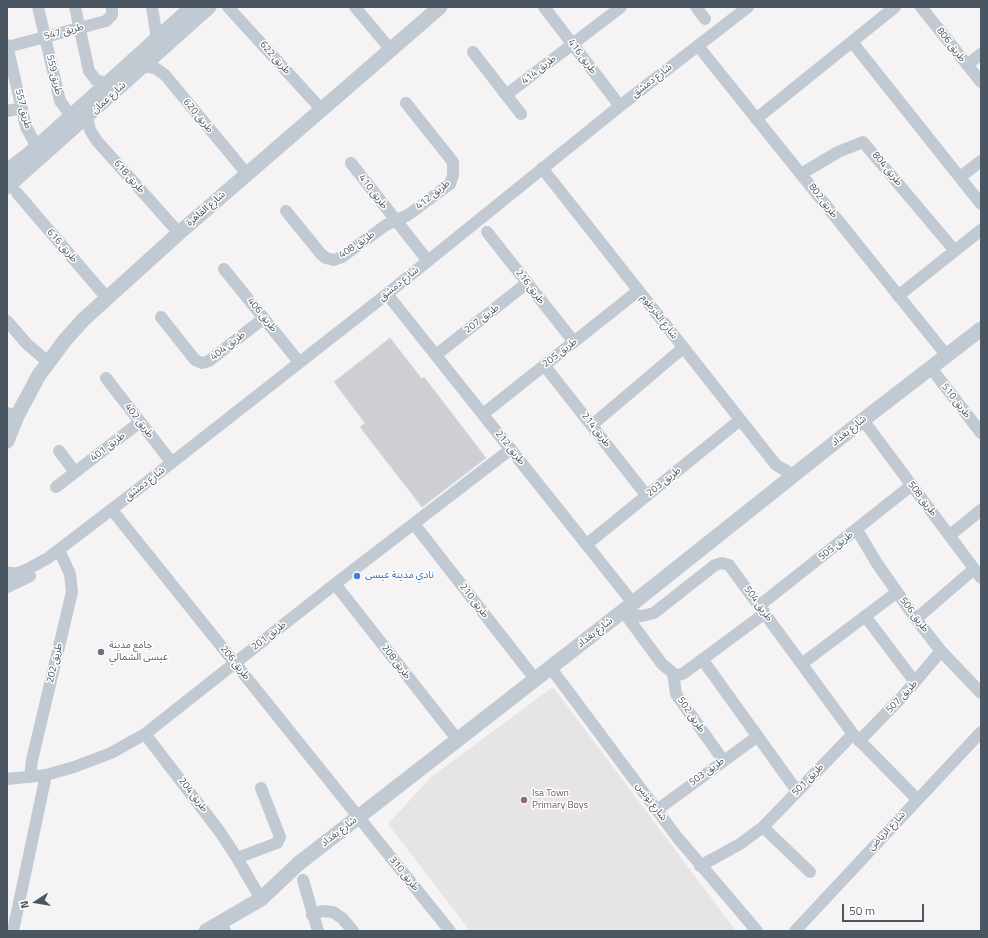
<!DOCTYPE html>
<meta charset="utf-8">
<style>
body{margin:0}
#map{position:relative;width:988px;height:938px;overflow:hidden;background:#f5f3f3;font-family:"Titillium Web",sans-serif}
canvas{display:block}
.frame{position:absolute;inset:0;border:8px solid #4a5661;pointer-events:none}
.north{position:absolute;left:16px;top:882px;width:40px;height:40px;-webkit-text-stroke:3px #fff;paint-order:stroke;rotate:258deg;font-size:11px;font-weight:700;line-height:16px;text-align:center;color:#4a5661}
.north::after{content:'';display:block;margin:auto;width:14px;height:18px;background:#4a5661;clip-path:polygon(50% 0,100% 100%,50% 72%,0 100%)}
.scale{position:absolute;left:842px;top:904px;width:82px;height:18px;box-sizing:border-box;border:2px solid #4a5661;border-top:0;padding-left:5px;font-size:12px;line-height:14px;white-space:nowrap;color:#4a5661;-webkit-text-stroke:3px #fff;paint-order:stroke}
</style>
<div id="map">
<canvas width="988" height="938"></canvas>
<div class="frame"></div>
<div class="north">N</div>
<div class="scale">50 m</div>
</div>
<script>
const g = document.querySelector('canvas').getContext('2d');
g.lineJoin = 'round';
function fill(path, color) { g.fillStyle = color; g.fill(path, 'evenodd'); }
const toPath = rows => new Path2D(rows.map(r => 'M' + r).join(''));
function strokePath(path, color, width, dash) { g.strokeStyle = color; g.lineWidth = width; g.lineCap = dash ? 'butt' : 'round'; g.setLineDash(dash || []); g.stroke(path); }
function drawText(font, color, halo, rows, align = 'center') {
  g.font = font + ' "Titillium Web","Noto Sans Arabic",sans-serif'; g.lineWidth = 3; g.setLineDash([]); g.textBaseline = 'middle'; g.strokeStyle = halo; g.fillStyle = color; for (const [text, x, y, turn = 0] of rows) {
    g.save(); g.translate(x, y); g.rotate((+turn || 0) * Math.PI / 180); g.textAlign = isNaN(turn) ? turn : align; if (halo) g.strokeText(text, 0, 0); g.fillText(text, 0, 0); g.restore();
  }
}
const education = toPath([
 [553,687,736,931,470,931,388,824,431,777]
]);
const building = toPath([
 [390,338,422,379,424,377,486,458,422,507,360,427,365,423,334,382,390,338]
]);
const minor = toPath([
 [38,7,60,101,71,116],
 [75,7,89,71,96,80,107,84],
 [152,7,157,39],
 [228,7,322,110],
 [355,7,391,50],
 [544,7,620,106],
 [696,7,705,19],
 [921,7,981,82],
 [852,42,981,204],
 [7,45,26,127,37,147],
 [698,46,947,356],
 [7,47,106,21,112,15,112,7],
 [473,52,521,114],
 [967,65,981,54],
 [144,66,155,68,165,75,247,174],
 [506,95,621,7],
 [7,111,22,108],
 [87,117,90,130,97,141,179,233],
 [756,119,895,7],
 [351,163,428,261],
 [542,168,776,465,794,475],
 [801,174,838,152,863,142,955,251],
 [960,177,981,161],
 [17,193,107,298],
 [286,211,321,254,326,258,334,260,342,257,386,225,408,215,450,184,453,175,453,162,406,103],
 [487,232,574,342],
 [224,269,299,362],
 [387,294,633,603],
 [898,296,981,230],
 [161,317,195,360,202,363,209,361,264,318],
 [7,321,27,344,48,362],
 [436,355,527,283],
 [544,365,647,496],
 [931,368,981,433],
 [106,378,172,463],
 [7,413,17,416],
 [483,414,638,291],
 [863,420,981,578],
 [592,425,683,348],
 [59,451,75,472],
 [56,487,140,422],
 [112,510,450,931],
 [414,524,535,679],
 [857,530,876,562,916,619,941,651,981,693],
 [950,535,981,510],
 [587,544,740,420],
 [7,577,28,569,48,558,133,493,387,294,620,106,748,7],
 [335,584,457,739],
 [7,587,30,576],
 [760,605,912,485],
 [623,611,662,664,673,673,676,694,723,760],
 [626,614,642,616,654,613,715,565,722,563,729,565,853,734,917,799],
 [865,616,915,682],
 [916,619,974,569],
 [702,659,797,791],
 [803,663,896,593],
 [550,667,677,837,757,931],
 [674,677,684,673,765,613],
 [145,734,220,832,237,858,261,899],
 [859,741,902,697,941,651],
 [30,777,32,760,72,592,70,574,59,550],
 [7,779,46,775,74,767,111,753,145,734,335,584,511,449],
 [657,810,758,736],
 [763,827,810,872],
 [237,858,277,843,280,837,261,788],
 [700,866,740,844,763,827,853,734],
 [303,880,318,931],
 [312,915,322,911,333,912,342,918,353,931],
 [220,922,225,931],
 [13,931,46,775],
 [795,931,981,732]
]);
const tertiary = toPath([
 [7,171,29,154,192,7],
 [7,187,209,7],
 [7,441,17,416,39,375,65,340,84,319,179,233,440,7],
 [7,574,15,575],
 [206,931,261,899,298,864,623,611,863,420,981,329]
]);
const markers = [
 [357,576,4,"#3f7fe0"],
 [101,652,4,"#6b7280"],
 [524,800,4,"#8d6e63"]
];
const streetNames = [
 ["طريق 547",64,32,-15],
 ["طريق 806",951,45,52],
 ["طريق 416",582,57,53],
 ["طريق 622",275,58,48],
 ["طريق 414",539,70,-38],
 ["طريق 559",54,75,77],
 ["شارع دمشق",652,81,-38],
 ["شارع عمان",109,98,-42],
 ["طريق 557",23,109,76],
 ["طريق 620",198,116,50],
 ["طريق 804",887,169,50],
 ["طريق 618",129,177,48],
 ["طريق 410",373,192,52],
 ["طريق 412",433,195,-39],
 ["طريق 802",823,201,52],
 ["شارع القاهرة",206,209,-41],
 ["طريق 408",357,245,-34],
 ["طريق 616",62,246,49],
 ["شارع دمشق",399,284,-39],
 ["طريق 216",530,287,52],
 ["طريق 406",262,315,51],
 ["شارع الخرطوم",659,317,52],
 ["طريق 207",482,319,-38],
 ["طريق 404",228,346,-38],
 ["طريق 205",560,353,-38],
 ["طريق 510",956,401,52],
 ["طريق 402",139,421,52],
 ["طريق 214",596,430,52],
 ["شارع بغداد",849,431,-39],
 ["طريق 401",108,447,-38],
 ["طريق 212",510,448,51],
 ["طريق 203",664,482,-39],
 ["شارع دمشق",145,484,-38],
 ["طريق 508",922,499,53],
 ["طريق 505",836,546,-38],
 ["طريق 210",474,601,52],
 ["طريق 504",758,604,54],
 ["طريق 506",914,615,53],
 ["شارع بغداد",595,633,-38],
 ["طريق 201",269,636,-38],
 ["طريق 208",396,662,52],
 ["طريق 202",55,663,-77],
 ["طريق 206",235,663,51],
 ["طريق 507",902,697,-47],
 ["طريق 502",691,715,55],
 ["طريق 503",707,772,-36],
 ["طريق 501",808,780,-46],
 ["طريق 204",193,795,52],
 ["شارع تونس",651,802,53],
 ["شارع الرياض",887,831,-47],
 ["شارع بغداد",339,832,-38],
 ["طريق 310",404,874,51]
];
const shopNames = [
 ["نادي مدينة عيسى",365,576]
];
const worshipNames = [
 ["جامع مدينة",109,646],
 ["عيسى الشمالي",109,658]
];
const educationNames = [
 ["Isa Town",532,794],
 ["Primary Boys",532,806]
];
fill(education, '#e6e4e5');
fill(building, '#cdcfd5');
strokePath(building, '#d7d9de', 1);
strokePath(minor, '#c1cad2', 12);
strokePath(tertiary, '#c1cad2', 15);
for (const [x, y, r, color] of markers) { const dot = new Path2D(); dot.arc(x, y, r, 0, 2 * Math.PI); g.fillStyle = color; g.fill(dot); strokePath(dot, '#fff', 1.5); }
drawText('10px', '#4a5661', '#fff', streetNames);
drawText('10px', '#366cbe', '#fff', shopNames, 'left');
drawText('10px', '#5b616d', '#fff', worshipNames, 'left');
drawText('10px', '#785e54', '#fff', educationNames, 'left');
</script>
